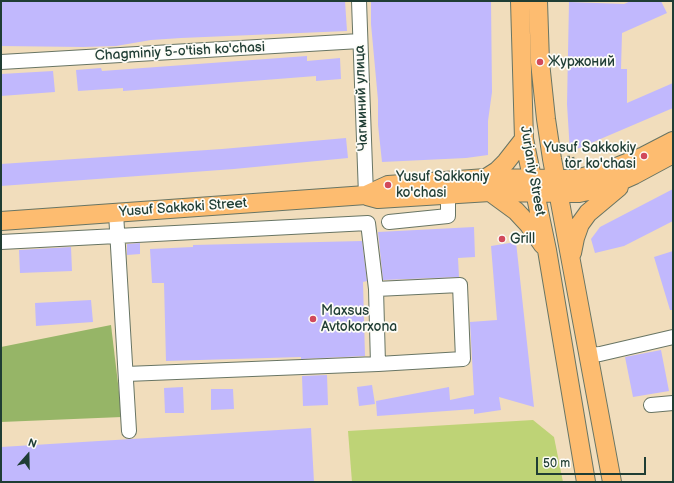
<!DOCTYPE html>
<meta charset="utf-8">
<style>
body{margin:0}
#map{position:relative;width:674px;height:483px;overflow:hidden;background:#f1ddbc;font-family:"Balsamiq Sans",sans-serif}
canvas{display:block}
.frame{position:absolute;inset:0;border:2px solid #1f3d34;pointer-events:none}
.north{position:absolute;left:8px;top:435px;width:40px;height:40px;-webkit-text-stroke:3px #fdfcf7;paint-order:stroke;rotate:20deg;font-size:11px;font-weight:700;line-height:16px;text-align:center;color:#1f3d34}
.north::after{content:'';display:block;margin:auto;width:14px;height:18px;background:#1f3d34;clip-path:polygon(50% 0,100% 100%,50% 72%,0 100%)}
.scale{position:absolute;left:536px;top:457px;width:110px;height:18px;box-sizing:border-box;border:2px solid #1f3d34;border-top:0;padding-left:5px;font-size:12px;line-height:14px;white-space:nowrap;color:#1f3d34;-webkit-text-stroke:3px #fdfcf7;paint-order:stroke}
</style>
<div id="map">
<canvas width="674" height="483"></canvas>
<div class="frame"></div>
<div class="north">N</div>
<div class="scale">50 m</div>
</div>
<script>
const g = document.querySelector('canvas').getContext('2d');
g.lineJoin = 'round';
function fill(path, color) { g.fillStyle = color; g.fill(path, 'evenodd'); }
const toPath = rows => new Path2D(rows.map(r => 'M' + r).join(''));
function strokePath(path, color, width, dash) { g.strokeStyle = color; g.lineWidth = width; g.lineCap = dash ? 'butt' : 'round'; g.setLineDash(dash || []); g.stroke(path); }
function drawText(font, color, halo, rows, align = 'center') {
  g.font = font + ' "Balsamiq Sans",sans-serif'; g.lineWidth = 3.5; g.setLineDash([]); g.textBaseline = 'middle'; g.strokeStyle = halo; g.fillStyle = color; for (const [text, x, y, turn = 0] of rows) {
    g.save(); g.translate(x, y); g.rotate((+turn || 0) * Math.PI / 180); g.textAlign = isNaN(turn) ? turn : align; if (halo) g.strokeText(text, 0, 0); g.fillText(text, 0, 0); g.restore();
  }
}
const green = toPath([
 [533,420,554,437,563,482,352,482,348,431]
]);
const forest = toPath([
 [111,325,122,417,1,422,1,347]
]);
const building = toPath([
 [1,1,345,1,347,31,181,38,151,40,116,46,83,47,1,46],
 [371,1,491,1,492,92,488,121,488,155,466,158,382,162,378,125,378,100,371,24],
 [631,1,661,1,667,13,622,33,621,69,627,69,627,103,673,83,673,108,570,152,567,104,569,2,624,4],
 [307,56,307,61,340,58,341,79,316,81,316,76,123,91,123,88,78,91,76,70,101,68,102,71],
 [53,71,55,92,1,96,1,74],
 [346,138,348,158,234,169,1,186,1,164,222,149],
 [673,189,673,221,624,246,595,253,591,239,600,227],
 [474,227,475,257,458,258,459,277,383,280,378,232],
 [362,241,367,281,363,282,365,356,301,359,301,357,166,361,164,283,152,283,150,249,193,247,193,245],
 [516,242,534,407,499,397,501,410,474,414,474,409,377,416,376,401,449,387,450,400,474,395,470,322,497,320,491,246],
 [140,243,140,254,127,255,127,244],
 [71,247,72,271,20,273,19,250],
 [673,251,673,310,670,310,654,257],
 [91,300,93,322,36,326,35,303],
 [661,350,669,391,633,397,625,357],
 [327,375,328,405,303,406,302,376],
 [372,385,375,404,359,406,357,387],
 [183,387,184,413,165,413,164,388],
 [211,389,233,389,234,409,211,410],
 [311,428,314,482,1,482,1,447]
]);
const path = toPath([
 [567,157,573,157,574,164]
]);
const minor = toPath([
 [359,1,366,195],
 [1,62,360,41],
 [116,213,129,431],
 [389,222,448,216,448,196],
 [1,242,368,223,376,289,460,285,463,359,378,364,126,374],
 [376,289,378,364],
 [589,355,600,354,673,337],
 [651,405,673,403]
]);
const major = toPath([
 [520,1,524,139,547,250,586,482],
 [538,1,540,62,546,119,552,159,612,482],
 [486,178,497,171,506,162,524,139],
 [490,192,516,211,529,225,543,245],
 [367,196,378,199,490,192,579,193,607,187,634,175,673,154],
 [1,221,366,195,388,185,486,178,576,179,606,171,644,156,673,141],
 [572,253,575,238,580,224,588,213,619,187]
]);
const markers = [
 [540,62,4,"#d1495b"],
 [644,156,4,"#d1495b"],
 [388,185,4,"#d1495b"],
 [502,239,4,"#d1495b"],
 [313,319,4,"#d1495b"]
];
const streetNames = [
 ["Chagminiy 5-o'tish ko'chasi",180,52,-3],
 ["Чагминий улица",362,98,-92],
 ["Jurjaniy Street",532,171,80],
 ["Yusuf Sakkoki Street",183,208,-4]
];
const poiNames = [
 ["Журжоний",548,62],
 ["Yusuf Sakkokiy",636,148,"right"],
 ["tor ko'chasi",636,164,"right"],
 ["Yusuf Sakkoniy",396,177],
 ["ko'chasi",396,193],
 ["Grill",510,239],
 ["Maxsus",321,311],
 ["Avtokorxona",321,327]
];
fill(green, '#bed376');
fill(forest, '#96b567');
fill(building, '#c1b8fd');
strokePath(minor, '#687564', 16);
strokePath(major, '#687564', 20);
strokePath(path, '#687564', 2.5, [3, 3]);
strokePath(minor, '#fff', 14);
strokePath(major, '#fdbc70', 18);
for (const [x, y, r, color] of markers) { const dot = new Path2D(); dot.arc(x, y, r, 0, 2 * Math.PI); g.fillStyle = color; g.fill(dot); strokePath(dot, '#fdfcf7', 1.5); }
drawText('14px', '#1f3d34', '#fdfcf7', streetNames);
drawText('14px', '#1f3d34', '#fdfcf7', poiNames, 'left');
</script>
